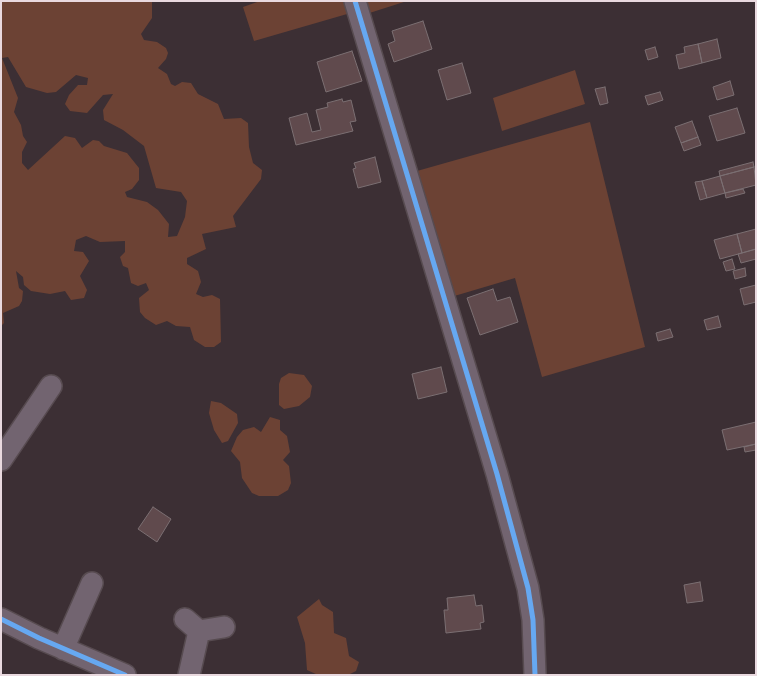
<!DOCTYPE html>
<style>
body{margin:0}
#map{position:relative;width:757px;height:676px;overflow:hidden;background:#3c2f34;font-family:"Roboto Serif",serif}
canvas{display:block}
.frame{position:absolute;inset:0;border:2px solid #e9d9df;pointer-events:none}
</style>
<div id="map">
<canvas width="757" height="676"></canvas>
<div class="frame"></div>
</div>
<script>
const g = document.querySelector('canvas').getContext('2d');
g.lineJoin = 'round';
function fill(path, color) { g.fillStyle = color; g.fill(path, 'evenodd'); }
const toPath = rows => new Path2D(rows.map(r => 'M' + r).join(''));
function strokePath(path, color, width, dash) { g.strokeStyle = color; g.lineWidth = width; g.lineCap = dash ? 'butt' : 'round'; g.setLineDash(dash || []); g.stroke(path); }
const green = toPath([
 [1,1,152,1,152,18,141,34,144,40,157,42,166,48,168,53,166,59,158,68,167,74,171,84,175,86,182,82,191,83,198,94,218,104,224,119,241,118,248,123,249,147,253,163,262,170,261,179,233,216,236,227,202,234,206,249,187,258,187,264,198,271,201,282,196,294,203,297,212,295,220,299,221,342,214,347,205,347,194,340,190,327,176,326,167,321,156,325,145,318,140,312,139,298,149,290,146,283,138,286,131,283,128,268,123,266,120,257,125,252,125,241,100,242,86,236,76,240,74,251,83,252,89,261,80,276,87,290,84,298,71,300,65,291,50,294,31,291,24,285,23,277,16,271,19,288,23,291,22,301,19,306,3,313,4,323,1,326],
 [8,57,26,87,47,93,56,92,76,75,88,78,87,85,78,85,69,95,65,104,70,111,87,113,103,95,113,94,103,110,104,120,123,130,144,146,156,188,181,192,187,201,185,217,177,236,168,237,169,224,158,210,147,202,127,197,125,192,132,189,139,180,139,168,127,153,104,146,99,141,93,140,82,148,75,138,65,136,28,170,22,163,22,152,27,142,23,136,21,125,14,112,18,98,2,58],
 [260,1,407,1,357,17,354,12,254,41,243,7],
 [575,70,585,104,502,131,493,98],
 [590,122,645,347,542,377,515,278,451,297,417,171],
 [289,373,304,375,312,386,310,397,299,406,284,409,279,405,279,384,281,378],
 [211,401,221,403,237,414,238,423,228,441,222,443,214,430,209,413],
 [270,417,280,420,280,430,287,436,290,452,283,460,289,466,291,483,288,490,278,496,259,496,252,493,242,478,240,462,231,451,237,437,243,430,254,427,261,432],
 [319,599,322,605,333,612,334,633,346,638,349,656,359,662,356,671,348,675,318,675,307,670,305,643,297,617]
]);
const building = toPath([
 [423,21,432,49,394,62,388,44,395,41,392,31,423,21],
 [717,39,721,58,702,63,698,44,717,39],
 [698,44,702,63,679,69,676,55,685,53,684,47,698,44],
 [655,47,658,57,648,60,645,50,655,47],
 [352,51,362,81,326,92,317,62,352,51],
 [462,63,471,93,447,100,438,70,462,63],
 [730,81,734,95,717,100,713,87,730,81],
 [605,87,608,103,600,105,595,89,605,87],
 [660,92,663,100,648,105,645,96,660,92],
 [342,99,343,102,351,100,356,121,350,122,353,131,296,145,289,118,307,113,312,132,321,130,316,110,328,107,327,103,342,99],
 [737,108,745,133,717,141,709,116,737,108],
 [692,121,698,137,681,143,675,127,692,121],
 [698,137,701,145,684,151,681,143,698,137],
 [375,157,381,182,358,188,353,169,356,168,354,163,375,157],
 [753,162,754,167,720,176,719,171,753,162],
 [754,167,756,185,725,193,720,176,754,167],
 [720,176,725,193,707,198,702,181,720,176],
 [702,181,707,198,700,200,695,182,702,181],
 [743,189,745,193,726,198,725,193,743,189],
 [756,229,756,249,742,253,737,234,756,229],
 [737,234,742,253,720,259,714,240,737,234],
 [756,249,756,259,741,263,738,254,756,249],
 [732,259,735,269,726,271,723,262,732,259],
 [745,268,746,276,735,279,733,271,745,268],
 [756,285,756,302,744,305,740,289,756,285],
 [493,289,497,301,510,297,518,322,480,335,467,298,493,289],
 [718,316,721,327,707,330,704,320,718,316],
 [670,329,673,337,658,341,656,333,670,329],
 [441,367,447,392,418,399,412,374,441,367],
 [756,422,756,444,727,450,722,430,756,422],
 [756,444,756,450,745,452,744,447,756,444],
 [153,507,171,519,157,542,138,529,153,507],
 [700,582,703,601,687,603,684,585,700,582],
 [474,595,476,606,482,605,484,622,480,623,481,629,446,633,444,610,448,610,447,598,474,595]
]);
const minor = toPath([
 [355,1,497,474,528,588,533,620,535,675],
 [1,460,51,386],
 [1,619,39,638,125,675],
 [185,619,199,631,189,675],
 [199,631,224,627],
 [63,649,92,583]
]);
const cycleway = toPath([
 [355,1,497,474,528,588,533,620,535,675],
 [1,619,39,638,125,675]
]);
fill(green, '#6c4234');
fill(building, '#604a4d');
strokePath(building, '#7b6f72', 1);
strokePath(minor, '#574b50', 24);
strokePath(minor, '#726470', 21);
strokePath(cycleway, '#66a8f1', 5);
</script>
